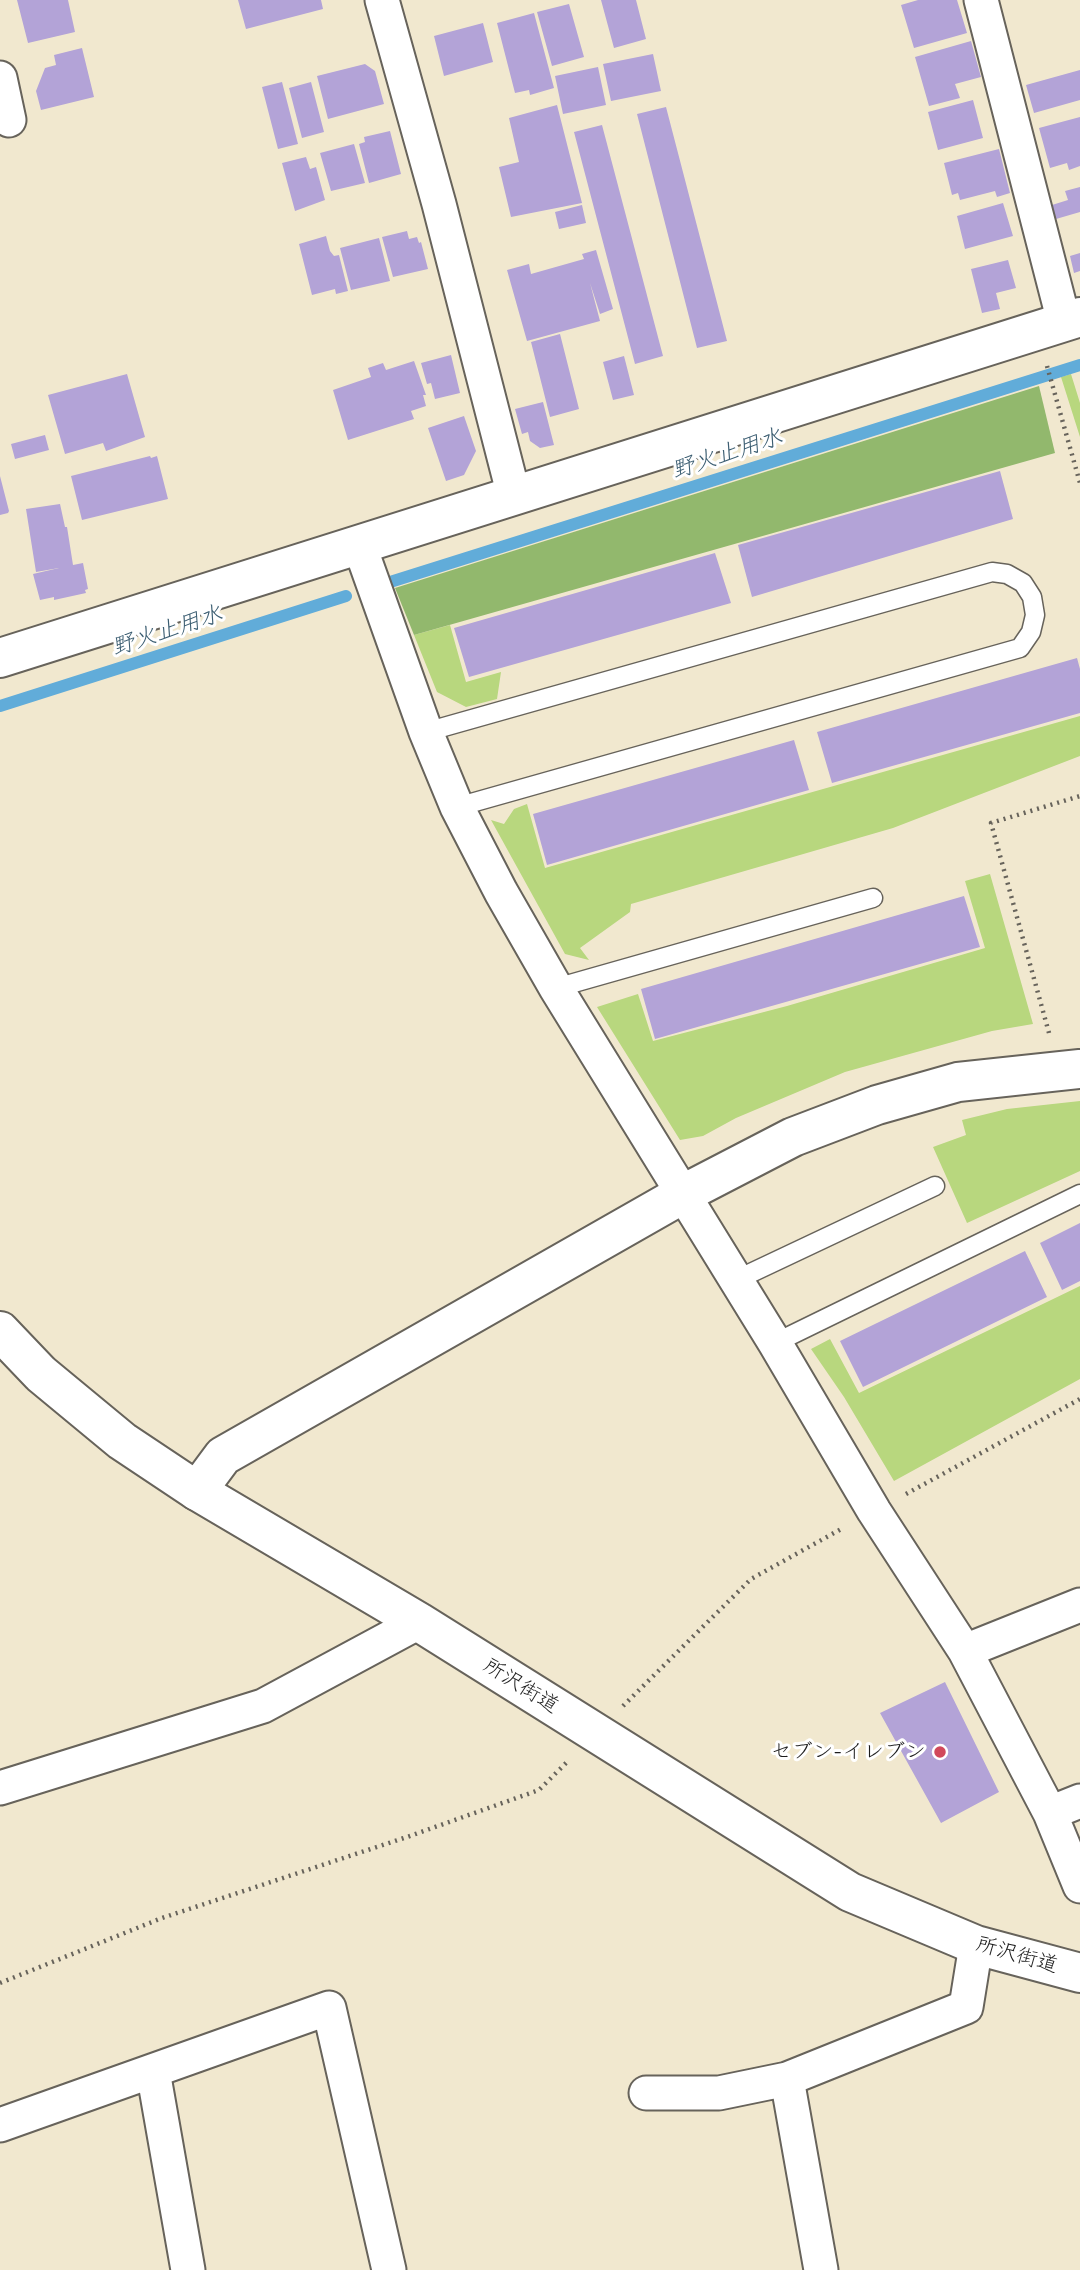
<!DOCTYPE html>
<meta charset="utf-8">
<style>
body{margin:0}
canvas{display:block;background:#f1e8cf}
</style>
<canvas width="1080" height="2270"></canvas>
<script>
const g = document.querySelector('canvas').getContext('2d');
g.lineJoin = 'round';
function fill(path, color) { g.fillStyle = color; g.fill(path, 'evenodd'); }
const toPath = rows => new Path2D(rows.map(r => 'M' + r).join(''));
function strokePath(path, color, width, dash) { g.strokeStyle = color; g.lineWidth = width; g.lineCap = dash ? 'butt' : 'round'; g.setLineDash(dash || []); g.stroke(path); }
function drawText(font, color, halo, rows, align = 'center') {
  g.font = font + ' "Comic Neue","Klee One",sans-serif'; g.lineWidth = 6; g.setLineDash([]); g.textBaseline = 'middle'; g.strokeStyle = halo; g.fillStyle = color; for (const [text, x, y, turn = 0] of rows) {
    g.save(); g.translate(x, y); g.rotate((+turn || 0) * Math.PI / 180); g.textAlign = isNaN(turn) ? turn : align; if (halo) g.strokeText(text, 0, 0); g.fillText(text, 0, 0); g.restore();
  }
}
const green = toPath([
 [1071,374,1080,403,1080,437,1061,377],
 [450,625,466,682,501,672,497,699,466,707,437,692,414,635],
 [1080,716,1080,756,893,828,631,904,630,912,580,948,589,960,565,954,491,820,504,824,514,809,527,804,545,868],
 [990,874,1033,1024,992,1031,845,1072,736,1118,703,1136,680,1140,597,1007,638,994,653,1041,787,1006,985,948,965,881],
 [1080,1101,1080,1171,967,1223,933,1147,966,1135,962,1120,1007,1109],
 [1080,1286,1080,1379,894,1481,844,1397,811,1349,830,1339,859,1393]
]);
const forest = toPath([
 [1039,386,1055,453,414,635,395,588]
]);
const stream = toPath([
 [387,583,1080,365],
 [0,706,346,596]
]);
const building = toPath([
 [17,0,68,0,75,32,28,43],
 [238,0,321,0,323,9,246,29],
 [601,0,636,0,646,39,614,48],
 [918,0,957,0,967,33,914,48,901,5],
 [569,4,584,57,552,66,537,12],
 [534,13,554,88,530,95,529,90,515,93,497,23],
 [483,23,493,62,444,76,434,36],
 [971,41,981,77,955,84,960,98,929,106,915,57],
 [82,48,94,97,41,110,36,91,45,68,56,65,54,55],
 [653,54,661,91,611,101,603,64],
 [365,64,375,71,384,104,328,119,317,76],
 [598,67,606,105,563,114,555,76],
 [1080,70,1080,100,1034,113,1026,85],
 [282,82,298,144,278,149,262,87],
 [311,82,324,132,302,138,289,88],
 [973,100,983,138,938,150,928,112],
 [557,105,582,203,511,217,499,167,519,162,509,118],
 [666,107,727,341,697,348,637,114],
 [1080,117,1080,166,1069,170,1067,163,1050,168,1039,128],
 [602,125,663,356,635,364,574,132],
 [390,131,401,174,369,183,359,144,365,142,364,137],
 [354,144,365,183,331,191,320,153],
 [999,149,1010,193,997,197,995,191,960,200,958,193,952,195,944,163],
 [306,157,310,169,316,167,325,200,295,211,282,163],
 [1080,187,1080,212,1056,219,1052,205,1068,200,1065,191],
 [1003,203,1013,236,965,249,957,216],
 [582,205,586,223,559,229,555,212],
 [407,231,409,239,417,237,419,243,421,242,428,269,393,277,382,237],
 [326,236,330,251,334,256,339,255,348,291,336,294,335,289,312,295,299,244],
 [379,238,390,281,351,290,340,248],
 [596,250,613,309,600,314,590,283,600,321,527,341,507,270,529,264,531,274,584,259,582,254],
 [1080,253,1080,271,1074,273,1070,256],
 [1008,260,1016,288,996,293,1000,309,982,313,971,269],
 [560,334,579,409,550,417,531,342],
 [451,355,460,393,435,399,431,383,427,384,421,363],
 [624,356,634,395,613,400,603,362],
 [414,361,426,395,423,395,426,406,411,411,414,419,348,440,333,390,371,377,368,368,383,363,386,370],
 [127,374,145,437,106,451,103,443,65,454,48,395],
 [543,402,554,445,540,448,530,441,528,432,522,434,515,409],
 [464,416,476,451,464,475,446,481,428,428],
 [45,435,49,450,15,459,11,444],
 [150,456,151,458,157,456,168,499,82,520,71,476],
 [1000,471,1013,519,752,597,738,545],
 [0,476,9,511,8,513,0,515],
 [60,504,65,527,67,527,73,565,83,563,88,589,85,590,86,593,54,600,54,597,40,600,33,574,59,568,36,572,26,509],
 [715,553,731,603,469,677,454,628],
 [1077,658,1080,669,1080,713,832,783,817,732],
 [794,740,809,790,547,865,533,814],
 [964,896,980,947,655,1039,641,989],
 [1080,1223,1080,1281,1062,1290,1040,1243],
 [1025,1251,1047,1297,863,1387,840,1341],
 [945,1682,999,1792,941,1823,880,1713]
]);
const path = toPath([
 [1047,366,1080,483],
 [1049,1033,991,823,1080,796],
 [906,1494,1080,1399],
 [623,1706,751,1579,843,1528],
 [0,1983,162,1918,407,1837,539,1790,569,1760]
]);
const service = toPath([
 [426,732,992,572,1007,574,1023,583,1032,597,1035,615,1031,632,1020,648,457,807],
 [556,988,873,898],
 [736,1280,935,1186],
 [775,1343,1080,1194]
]);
const minor = toPath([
 [382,0,439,204,514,496],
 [981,0,1064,322],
 [0,78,9,120],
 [359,544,426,732,457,807,501,892,556,988,775,1343,874,1511,965,1651,1050,1813,1080,1886],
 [965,1651,1080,1605],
 [0,1788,263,1706,419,1622],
 [1050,1813,1080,1801],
 [153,2071,188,2270],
 [787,2079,821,2270],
 [646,2093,719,2093,787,2079,966,2007,976,1945],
 [0,2125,329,2008,389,2270]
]);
const tertiary = toPath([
 [0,658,1080,317],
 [197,1491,223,1456,683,1194,793,1137,877,1105,958,1082,1080,1069]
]);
const primary = toPath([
 [0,1331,41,1374,122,1441,197,1491,419,1622,850,1892,976,1945,1080,1973]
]);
const markers = [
 [940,1752,7,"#d1495b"]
];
const streetNames = [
 ["所沢街道",521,1686,32],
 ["所沢街道",1017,1955,16]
];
const poiNames = [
 ["セブン-イレブン",926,1752]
];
const waterNames = [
 ["野火止用水",727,454,-18],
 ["野火止用水",167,631,-18]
];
fill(green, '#b8d77e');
fill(forest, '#92b86d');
strokePath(stream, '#61acd9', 12);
fill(building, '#b3a3d7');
strokePath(service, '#67635b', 21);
strokePath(minor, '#67635b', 37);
strokePath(tertiary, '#67635b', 42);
strokePath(primary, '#67635b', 42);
strokePath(path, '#67635b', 4.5, [2, 5]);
strokePath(service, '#fff', 18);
strokePath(minor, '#fff', 33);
strokePath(tertiary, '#fff', 38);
strokePath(primary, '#fff', 38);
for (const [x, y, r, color] of markers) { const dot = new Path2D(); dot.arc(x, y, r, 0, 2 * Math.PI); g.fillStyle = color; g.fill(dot); strokePath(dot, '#fff', 2.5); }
drawText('21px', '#1c1c1c', '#fff', streetNames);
drawText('21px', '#1c1c1c', '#fff', poiNames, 'right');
drawText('italic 23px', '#3b5d71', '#fff', waterNames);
</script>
